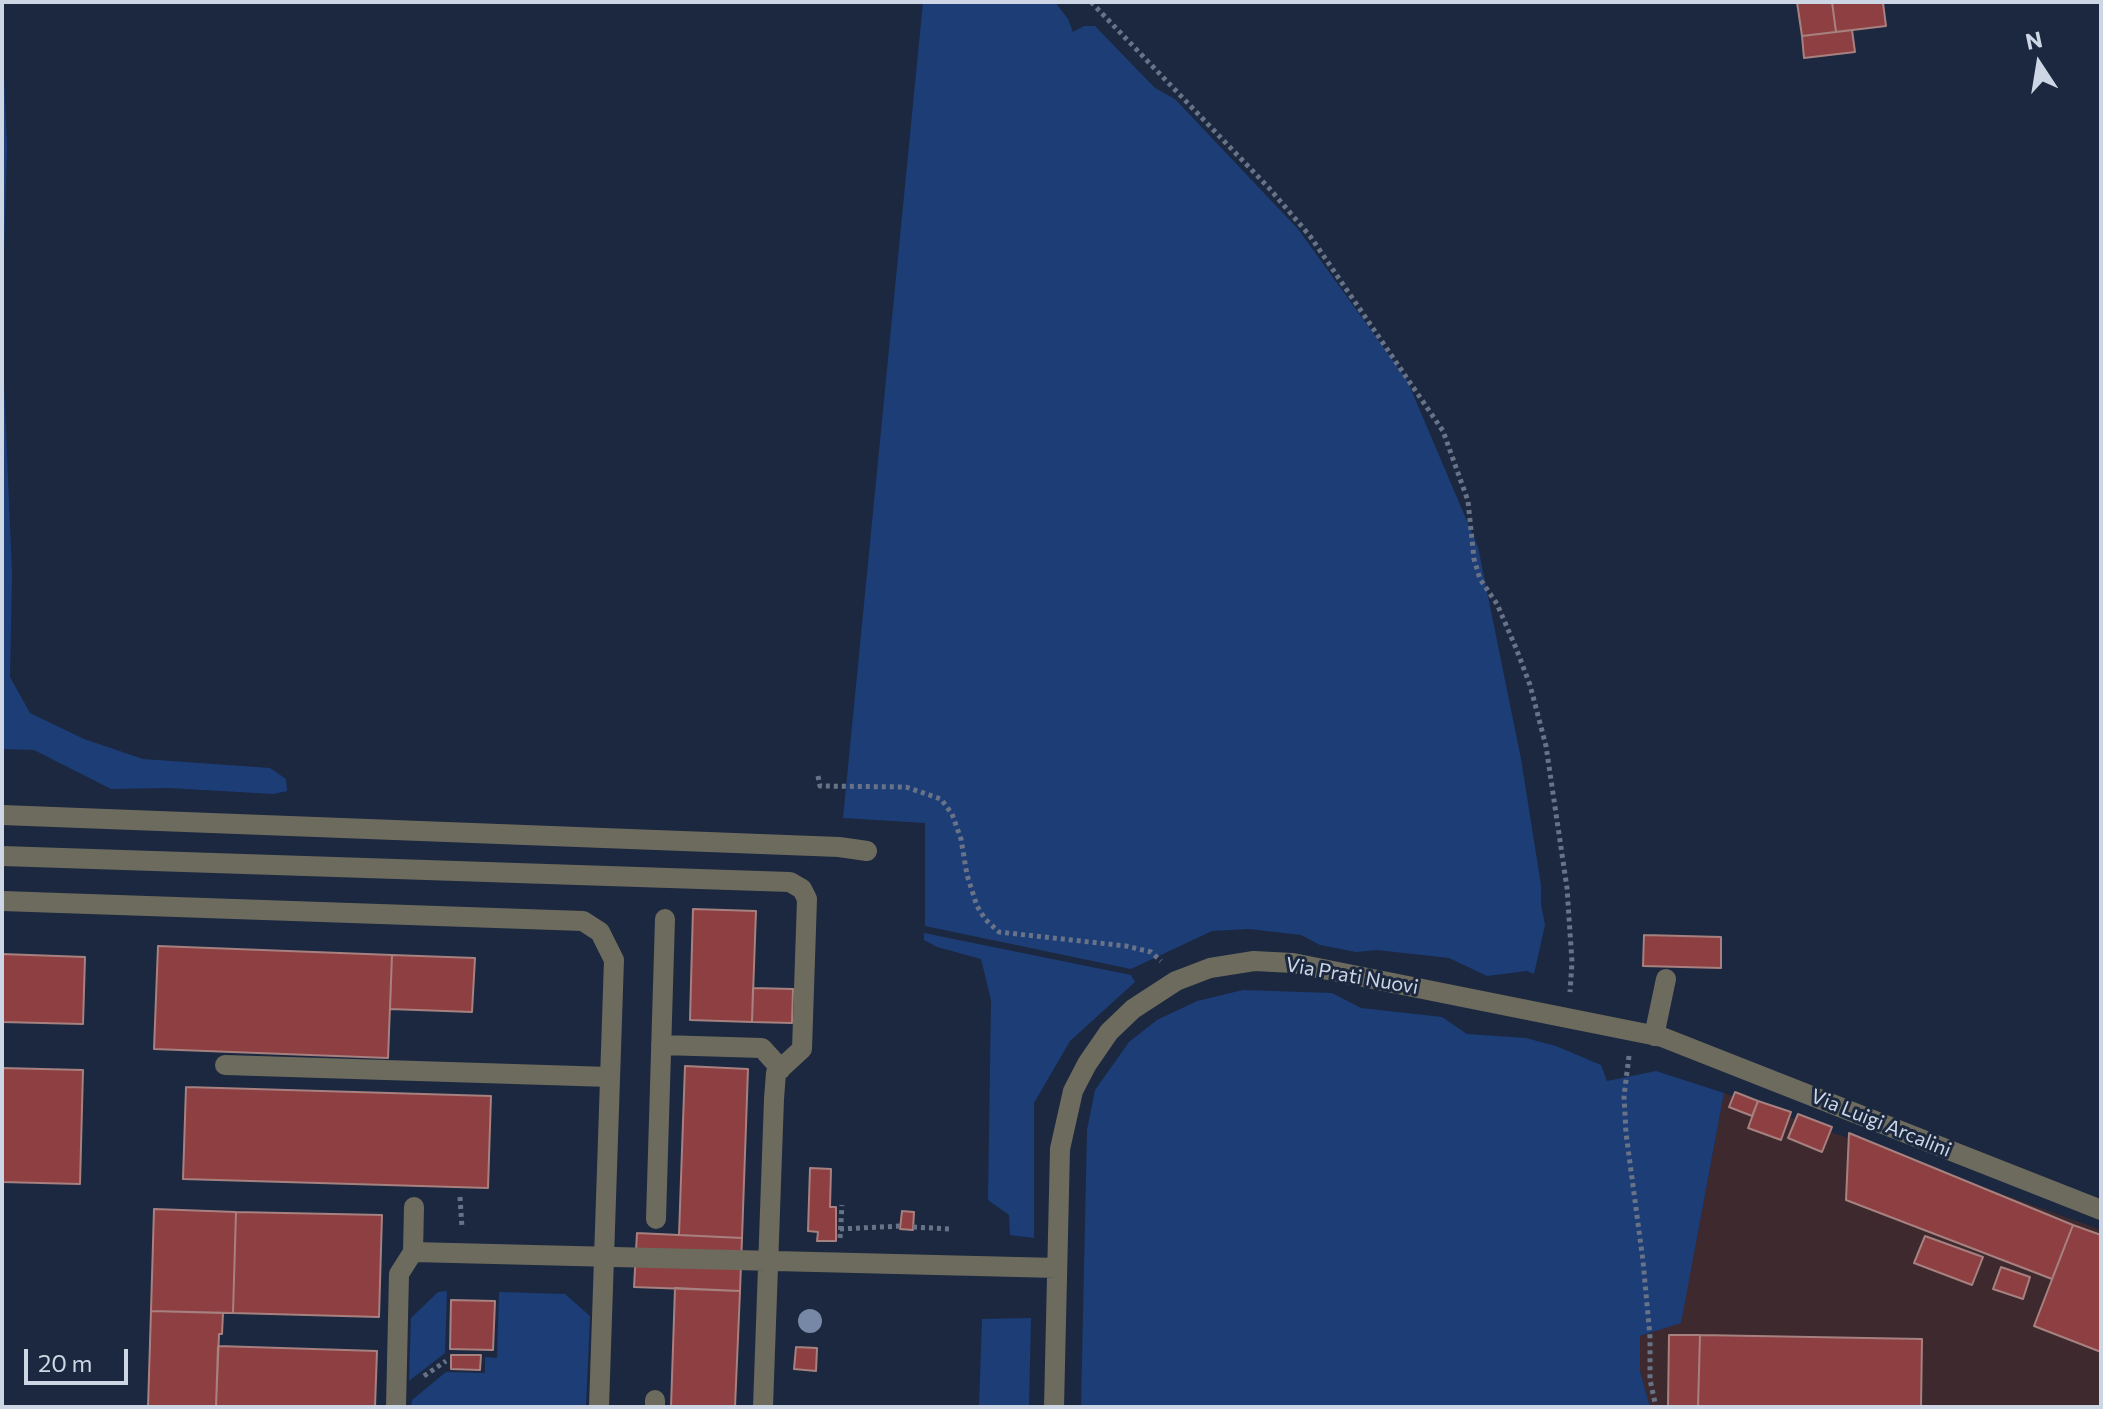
<!DOCTYPE html>
<style>
body{margin:0}
#map{position:relative;width:2103px;height:1409px;overflow:hidden;background:#1b283f;font-family:Commissioner,sans-serif}
canvas{display:block}
.frame{position:absolute;inset:0;border:4px solid #cdd6e5;pointer-events:none}
.north{position:absolute;left:1999px;top:24px;width:80px;height:80px;-webkit-text-stroke:6px #1b283f;paint-order:stroke;rotate:348deg;font-size:22px;font-weight:700;line-height:32px;text-align:center;color:#cdd6e5}
.north::after{content:'';display:block;margin:auto;width:28px;height:36px;background:#cdd6e5;clip-path:polygon(50% 0,100% 100%,50% 72%,0 100%)}
.scale{position:absolute;left:24px;top:1349px;width:104px;height:36px;box-sizing:border-box;border:4px solid #cdd6e5;border-top:0;padding-left:10px;font-size:24px;line-height:28px;white-space:nowrap;color:#cdd6e5;-webkit-text-stroke:6px #1b283f;paint-order:stroke}
</style>
<div id="map">
<canvas width="2103" height="1409"></canvas>
<div class="frame"></div>
<div class="north">N</div>
<div class="scale">20 m</div>
</div>
<script>
const g = document.querySelector('canvas').getContext('2d');
g.lineJoin = 'round';
function fill(path, color) { g.fillStyle = color; g.fill(path, 'evenodd'); }
const toPath = rows => new Path2D(rows.map(r => 'M' + r).join(''));
function strokePath(path, color, width, dash) { g.strokeStyle = color; g.lineWidth = width; g.lineCap = dash ? 'butt' : 'round'; g.setLineDash(dash || []); g.stroke(path); }
function drawText(font, color, halo, rows, align = 'center') {
  g.font = font + ' Commissioner,sans-serif'; g.lineWidth = 6; g.setLineDash([]); g.textBaseline = 'middle'; g.strokeStyle = halo; g.fillStyle = color; for (const [text, x, y, turn = 0] of rows) {
    g.save(); g.translate(x, y); g.rotate((+turn || 0) * Math.PI / 180); g.textAlign = isNaN(turn) ? turn : align; if (halo) g.strokeText(text, 0, 0); g.fillText(text, 0, 0); g.restore();
  }
}
const industrial = toPath([
 [1724,1093,2101,1230,2101,1407,1650,1407,1640,1371,1640,1336,1662,1329,1698,1232]
]);
const green = toPath([
 [923,2,1055,2,1068,19,1073,32,1084,26,1095,26,1155,88,1175,99,1298,229,1407,380,1478,547,1521,759,1541,885,1541,904,1545,925,1534,974,1527,971,1487,976,1449,958,1377,950,1356,952,1320,945,1301,935,1249,929,1212,931,1131,969,925,926,925,823,843,818],
 [2,29,7,147,2,324],
 [2,335,12,574,10,677,30,713,84,739,143,759,270,768,286,779,287,791,273,794,169,788,111,789,34,750,2,749],
 [924,933,1131,975,1135,982,1070,1041,1034,1103,1034,1238,1010,1235,1009,1215,988,1200,991,1000,981,959,937,947,924,940],
 [1243,990,1332,993,1361,1008,1442,1017,1467,1034,1526,1038,1556,1046,1601,1065,1607,1081,1656,1071,1724,1093,1681,1323,1640,1336,1640,1371,1650,1407,1081,1407,1087,1130,1095,1090,1129,1042,1157,1020,1197,1001],
 [447,1291,445,1353,409,1381,411,1318,438,1292],
 [499,1292,565,1294,590,1316,586,1407,411,1407,412,1400,446,1372,485,1373,485,1357,497,1358],
 [1031,1318,1029,1407,979,1407,982,1319]
]);
const building = toPath([
 [1797,2,1832,2,1836,32,1802,36,1797,2],
 [1832,2,1883,3,1886,26,1836,32,1832,2],
 [1852,30,1855,52,1804,58,1802,36,1852,30],
 [693,909,756,911,752,1022,690,1020,693,909],
 [1644,935,1721,937,1721,968,1643,966,1644,935],
 [158,946,392,955,388,1058,154,1049,158,946],
 [2,954,85,957,83,1024,2,1022,2,954],
 [392,955,475,958,472,1012,390,1009,392,955],
 [753,988,793,989,792,1023,752,1022,753,988],
 [685,1066,748,1069,742,1238,679,1235,685,1066],
 [2,1068,83,1070,80,1184,2,1182,2,1068],
 [186,1087,491,1096,488,1188,183,1179,186,1087],
 [1735,1092,1758,1101,1752,1116,1729,1107,1735,1092],
 [1758,1101,1791,1112,1781,1140,1748,1128,1758,1101],
 [1798,1114,1832,1127,1822,1152,1788,1138,1798,1114],
 [1849,1133,2073,1225,2052,1279,1846,1200,1849,1133],
 [810,1168,831,1169,830,1207,836,1207,836,1241,817,1241,818,1232,808,1231,810,1168],
 [154,1209,236,1212,233,1313,151,1311,154,1209],
 [902,1211,914,1212,913,1230,900,1229,902,1211],
 [236,1212,382,1215,379,1317,233,1313,236,1212],
 [2073,1225,2101,1235,2101,1352,2034,1326,2073,1225],
 [637,1233,742,1238,740,1291,634,1287,637,1233],
 [1925,1236,1983,1257,1972,1285,1914,1263,1925,1236],
 [2001,1267,2030,1277,2023,1299,1993,1289,2001,1267],
 [675,1288,740,1291,735,1407,671,1407,675,1288],
 [451,1300,495,1301,493,1350,450,1349,451,1300],
 [151,1311,223,1313,222,1334,219,1334,216,1407,148,1407,151,1311],
 [1669,1335,1700,1335,1698,1407,1668,1407,1669,1335],
 [1700,1335,1922,1339,1921,1407,1698,1407,1700,1335],
 [218,1346,377,1351,375,1407,216,1407,218,1346],
 [796,1347,817,1348,816,1371,794,1369,796,1347],
 [451,1355,481,1355,480,1370,451,1369,451,1355]
]);
const path = toPath([
 [1091,2,1269,188,1310,236,1443,431,1468,501,1474,559,1480,579,1497,604,1516,648,1530,685,1546,746,1567,888,1572,962,1570,992],
 [818,776,820,786,906,787,941,799,952,814,961,839,967,875,977,906,985,919,999,932,1126,946,1151,952,1161,961],
 [1629,1056,1624,1096,1626,1133,1643,1261,1650,1337,1650,1380,1656,1407],
 [460,1197,462,1228],
 [913,1227,950,1229],
 [840,1229,901,1226],
 [840,1238,842,1205],
 [424,1376,446,1361]
]);
const minor = toPath([
 [2,815,839,847,867,851],
 [2,856,790,882,802,889,807,899,802,1049,776,1073,774,1099,763,1407],
 [2,901,583,921,600,932,614,960,599,1407],
 [1654,1036,1666,979],
 [661,1045,762,1048,781,1069],
 [225,1065,610,1077],
 [656,1219,665,919],
 [413,1252,1057,1268],
 [396,1407,399,1274,413,1252,414,1207],
 [655,1407,655,1400],
 [1054,1407,1060,1149,1073,1091,1087,1064,1109,1032,1133,1009,1176,981,1210,968,1254,961,1293,963,1662,1037,2101,1210]
]);
const trees = [
 [810,1321]
];
const streetNames = [
 ["Via Prati Nuovi",1352,976,10],
 ["Via Luigi Arcalini",1881,1123,22]
];
fill(industrial, '#3d292e');
fill(green, '#1d3d77');
fill(building, '#8e3f41');
strokePath(building, '#a78180', 2);
strokePath(path, '#687387', 5, [4, 4]);
strokePath(minor, '#6d6b5d', 20);
g.fillStyle = '#7788a6';
for (const [x, y] of trees) { g.beginPath(); g.arc(x, y, 12, 0, 2 * Math.PI); g.fill(); }
drawText('20px', '#cdd6e5', '#1b283f', streetNames);
</script>
